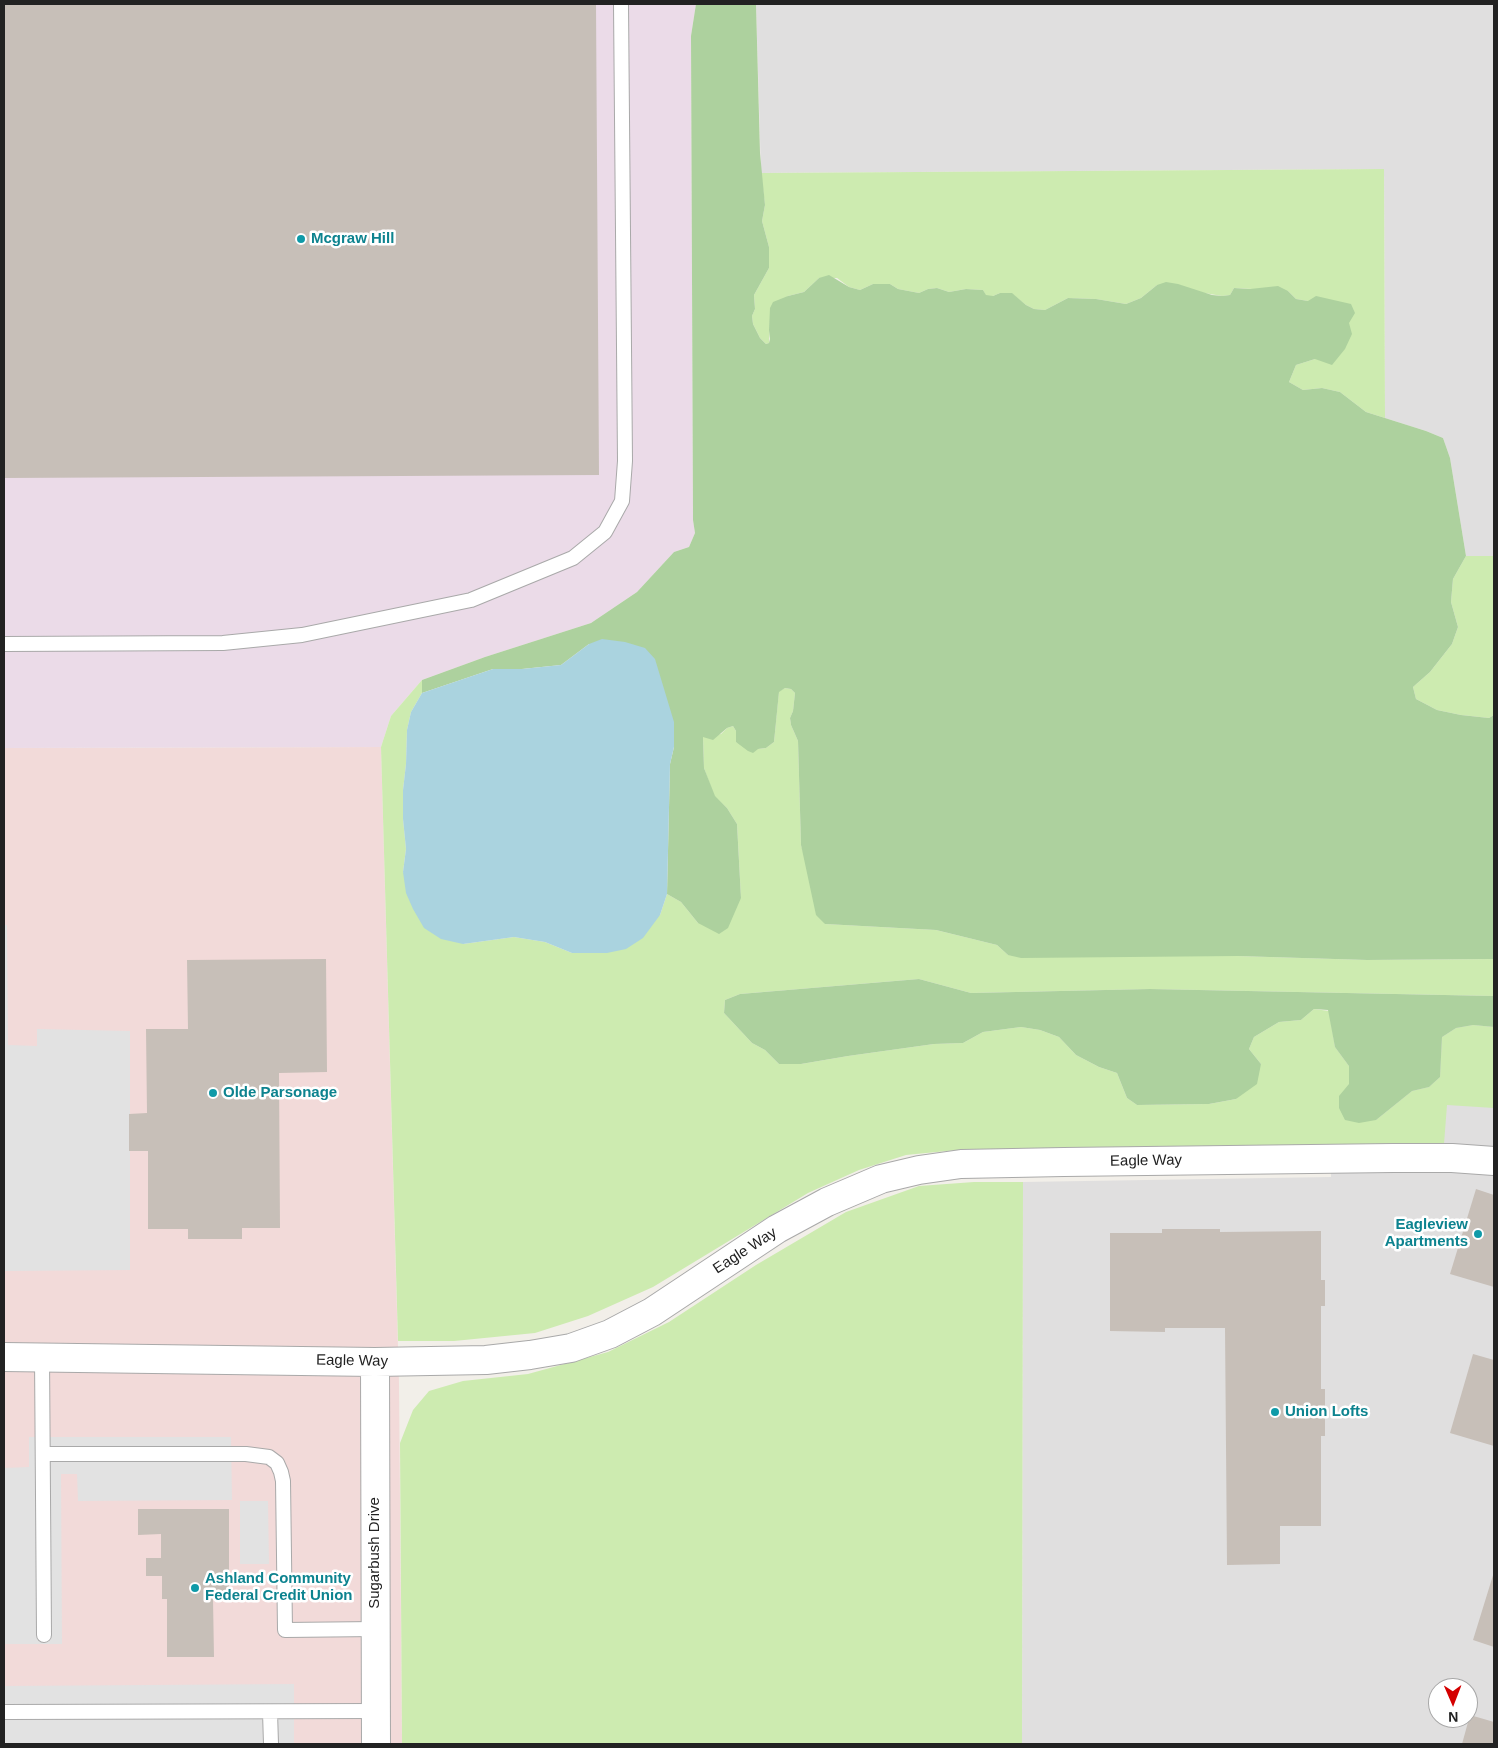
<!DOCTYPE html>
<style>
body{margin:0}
#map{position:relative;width:1498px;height:1748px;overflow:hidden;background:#f2efe9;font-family:Helvetica,sans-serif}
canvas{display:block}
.frame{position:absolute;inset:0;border:5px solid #222;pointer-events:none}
.north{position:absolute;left:1428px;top:1678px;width:50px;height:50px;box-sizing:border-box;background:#fff;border:1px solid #a7a7a7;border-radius:50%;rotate:179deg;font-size:14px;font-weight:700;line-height:20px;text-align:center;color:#222}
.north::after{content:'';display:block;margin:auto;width:18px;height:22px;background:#d40000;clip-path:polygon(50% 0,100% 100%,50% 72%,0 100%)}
</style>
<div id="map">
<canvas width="1498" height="1748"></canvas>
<div class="frame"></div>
<div class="north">N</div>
</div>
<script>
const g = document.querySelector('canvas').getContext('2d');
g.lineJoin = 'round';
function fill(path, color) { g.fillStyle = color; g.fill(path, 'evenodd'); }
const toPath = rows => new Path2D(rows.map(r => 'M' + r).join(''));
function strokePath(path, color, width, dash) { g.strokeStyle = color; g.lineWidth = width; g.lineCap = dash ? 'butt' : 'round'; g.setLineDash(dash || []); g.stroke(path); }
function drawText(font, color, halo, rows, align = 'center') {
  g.font = font + ' Helvetica,sans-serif'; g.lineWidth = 5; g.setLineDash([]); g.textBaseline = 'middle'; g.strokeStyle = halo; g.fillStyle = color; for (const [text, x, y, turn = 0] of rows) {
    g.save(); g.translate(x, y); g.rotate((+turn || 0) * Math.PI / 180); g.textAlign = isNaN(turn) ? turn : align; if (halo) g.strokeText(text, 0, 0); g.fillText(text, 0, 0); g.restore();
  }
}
const residential = toPath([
 [756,4,1494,4,1494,556,1466,556,1450,458,1443,438,1426,431,1385,418,1384,169,761,173],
 [1329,1011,1494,1027,1494,1744,1022,1744,1023,1182,1331,1177],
 [1438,1688,1468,1688,1468,1718,1438,1718]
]);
const commercial = toPath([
 [381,747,399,1383,402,1744,4,1744,4,748]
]);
const industrial = toPath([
 [4,4,696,4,691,36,693,520,695,533,689,547,674,552,637,592,591,623,485,657,422,680,391,716,381,747,4,748]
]);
const grass = toPath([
 [1384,169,1385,418,1366,412,1340,392,1322,388,1303,390,1289,382,1296,365,1315,359,1308,301,1296,299,1288,291,1234,288,1230,295,1222,296,1157,285,1141,298,1126,304,1096,299,1068,298,1045,310,1034,309,1026,305,1011,293,1000,293,993,296,986,296,983,290,966,289,949,292,937,288,928,289,919,293,898,289,890,284,873,284,860,290,849,287,837,278,819,278,804,292,788,296,770,321,769,343,766,344,760,338,753,324,752,316,755,309,754,295,769,268,769,247,762,221,765,205,761,173],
 [1466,556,1494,556,1494,715,1489,718,1461,715,1437,710,1416,699,1413,687,1430,672,1452,644,1458,627,1451,602,1453,579],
 [422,680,422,693,411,712,407,730,406,764,403,790,403,819,406,849,403,872,463,944,514,937,545,942,572,953,660,915,667,894,681,902,698,923,741,898,737,824,727,808,714,796,704,768,703,737,721,734,727,728,733,726,736,731,736,742,758,749,766,748,774,742,779,691,785,688,791,689,795,693,793,711,790,718,791,725,798,741,801,845,825,924,936,930,997,945,1008,955,1237,956,1367,960,1494,959,1494,996,1150,989,971,993,919,979,740,994,725,1000,724,1013,752,1043,765,1050,779,1064,801,1064,848,1056,934,1044,963,1043,983,1032,1021,1027,1040,1030,1059,1037,1076,1055,1099,1067,1117,1073,1127,1098,1137,1105,1209,1104,1236,1099,1261,1064,1249,1049,1254,1037,1279,1022,1301,1020,1314,1009,1329,1011,1335,1047,1349,1066,1349,1084,1376,1120,1412,1091,1429,1087,1440,1077,1442,1037,1456,1028,1473,1025,1494,1027,1494,1108,1447,1105,1444,1144,957,1150,906,1155,859,1170,808,1193,653,1287,588,1316,535,1333,454,1341,398,1341,381,747,391,716],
 [974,1182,1023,1182,1022,1744,402,1744,400,1443,413,1410,429,1391,463,1381,528,1374,608,1352,669,1322,756,1265,846,1212,919,1186]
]);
const forest = toPath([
 [696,4,756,4,760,153,765,205,762,221,769,247,769,268,754,295,755,309,752,316,753,324,760,338,766,344,769,343,770,339,769,330,770,308,773,302,788,296,804,292,819,278,829,275,849,287,860,290,873,284,890,284,898,289,919,293,928,289,937,288,949,292,966,289,983,290,986,295,993,296,1000,293,1012,293,1026,305,1034,309,1045,310,1068,298,1096,299,1126,304,1141,298,1157,285,1166,282,1178,284,1212,295,1222,296,1230,295,1234,288,1250,289,1278,286,1288,291,1296,299,1308,301,1316,296,1351,304,1355,313,1349,323,1352,334,1345,349,1332,365,1315,359,1296,365,1289,382,1303,390,1322,388,1340,392,1366,412,1426,431,1443,438,1450,458,1466,556,1453,579,1451,602,1458,627,1452,644,1430,672,1413,687,1416,699,1437,710,1461,715,1489,718,1494,715,1494,959,1367,960,1237,956,1021,958,1008,955,997,945,936,930,825,924,816,915,801,845,798,741,791,725,790,718,793,711,795,693,791,689,785,688,779,692,774,742,766,748,758,749,753,753,748,751,736,742,736,731,733,726,727,728,713,740,703,737,704,768,715,796,727,808,737,824,741,898,728,928,719,934,698,923,681,902,667,894,670,764,674,747,589,644,561,665,522,669,493,669,422,693,422,680,485,657,591,623,637,592,674,552,689,547,695,533,693,520,691,36],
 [919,979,971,993,1150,989,1494,996,1494,1027,1473,1025,1456,1028,1442,1037,1440,1077,1429,1087,1412,1091,1376,1120,1359,1123,1345,1120,1339,1108,1339,1096,1349,1084,1349,1066,1335,1047,1328,1010,1314,1009,1301,1020,1279,1022,1254,1037,1249,1049,1261,1064,1257,1084,1236,1099,1209,1104,1137,1105,1127,1098,1117,1073,1099,1067,1076,1055,1059,1037,1040,1030,1021,1027,983,1032,963,1043,934,1044,848,1056,801,1064,779,1064,765,1050,752,1043,724,1013,725,1000,740,994]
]);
const parking = toPath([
 [4,925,7,925,8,1045,37,1046,37,1029,130,1031,130,1270,4,1271],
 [29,1437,231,1437,232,1500,78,1501,77,1474,61,1474,62,1644,4,1644,4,1468,29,1467],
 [240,1501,268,1501,269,1564,240,1564],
 [294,1684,294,1744,4,1744,4,1686]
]);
const water = toPath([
 [602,639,625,642,645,648,655,659,674,722,674,747,670,764,667,894,660,915,643,938,626,949,607,953,572,953,545,942,514,937,463,944,441,939,424,928,413,909,406,893,403,872,406,849,403,819,403,790,406,764,407,730,411,712,422,693,493,669,522,669,561,665,589,644]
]);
const building = toPath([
 [4,4,596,4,599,475,4,478],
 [326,959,327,1072,279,1073,280,1228,242,1228,242,1239,188,1239,188,1229,148,1229,148,1151,129,1151,129,1114,147,1113,146,1029,188,1029,187,960],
 [1476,1189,1494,1195,1494,1287,1450,1274],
 [1162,1229,1220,1229,1220,1232,1321,1231,1321,1280,1325,1280,1325,1306,1321,1306,1321,1389,1325,1389,1325,1436,1321,1436,1321,1526,1280,1526,1280,1564,1227,1565,1225,1328,1165,1328,1165,1332,1110,1331,1110,1233,1162,1233],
 [1473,1354,1494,1360,1494,1446,1450,1433],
 [138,1509,229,1509,229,1599,213,1599,214,1657,167,1657,167,1599,162,1599,162,1576,146,1576,146,1558,161,1558,161,1534,138,1535],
 [1494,1572,1494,1647,1473,1640],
 [1470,1715,1494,1722,1494,1744,1462,1744]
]);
const service = toPath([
 [4,644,223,643,302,635,471,600,573,558,605,532,622,501,625,461,621,4],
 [42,1356,44,1635],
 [43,1454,246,1454,269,1457,277,1463,281,1472,283,1481,285,1630,376,1629],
 [4,1712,376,1711],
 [270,1712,271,1744]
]);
const minor = toPath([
 [4,1357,375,1362,486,1360,530,1355,571,1348,610,1334,652,1312,777,1229,827,1202,881,1179,919,1170,961,1164,1064,1162,1393,1158,1452,1158,1494,1161],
 [375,1362,376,1744]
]);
const markers = [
 [301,239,5,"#0f9aa8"],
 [213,1093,5,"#0f9aa8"],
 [1478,1234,5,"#0f9aa8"],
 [1275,1412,5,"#0f9aa8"],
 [195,1588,5,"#0f9aa8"]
];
const cultureNames = [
 ["Mcgraw Hill",311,239],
 ["Olde Parsonage",223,1093],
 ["Eagleview",1468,1225,"right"],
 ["Apartments",1468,1242,"right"],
 ["Union Lofts",1285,1412],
 ["Ashland Community",205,1579],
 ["Federal Credit Union",205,1596]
];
const streetNames = [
 ["Eagle Way",1146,1161,-1],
 ["Eagle Way",745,1251,-33],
 ["Eagle Way",352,1361,1],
 ["Sugarbush Drive",375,1553,-90]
];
fill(residential, '#e0dfdf');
fill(commercial, '#f2dad9');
fill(industrial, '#ebdbe8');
fill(grass, '#cdebb0');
fill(forest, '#add19e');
fill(parking, '#e2e2e2');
fill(water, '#aad3df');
fill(building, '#c7bfb8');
strokePath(service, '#a9a9a9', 16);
strokePath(minor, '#a9a9a9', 30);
strokePath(service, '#fff', 14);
strokePath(minor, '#fff', 28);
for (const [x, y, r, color] of markers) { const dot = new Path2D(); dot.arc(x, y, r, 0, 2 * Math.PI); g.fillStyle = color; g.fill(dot); strokePath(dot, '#fff', 2); }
drawText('bold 15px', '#0d838f', '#fff', cultureNames, 'left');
drawText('15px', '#222', '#fff', streetNames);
</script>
